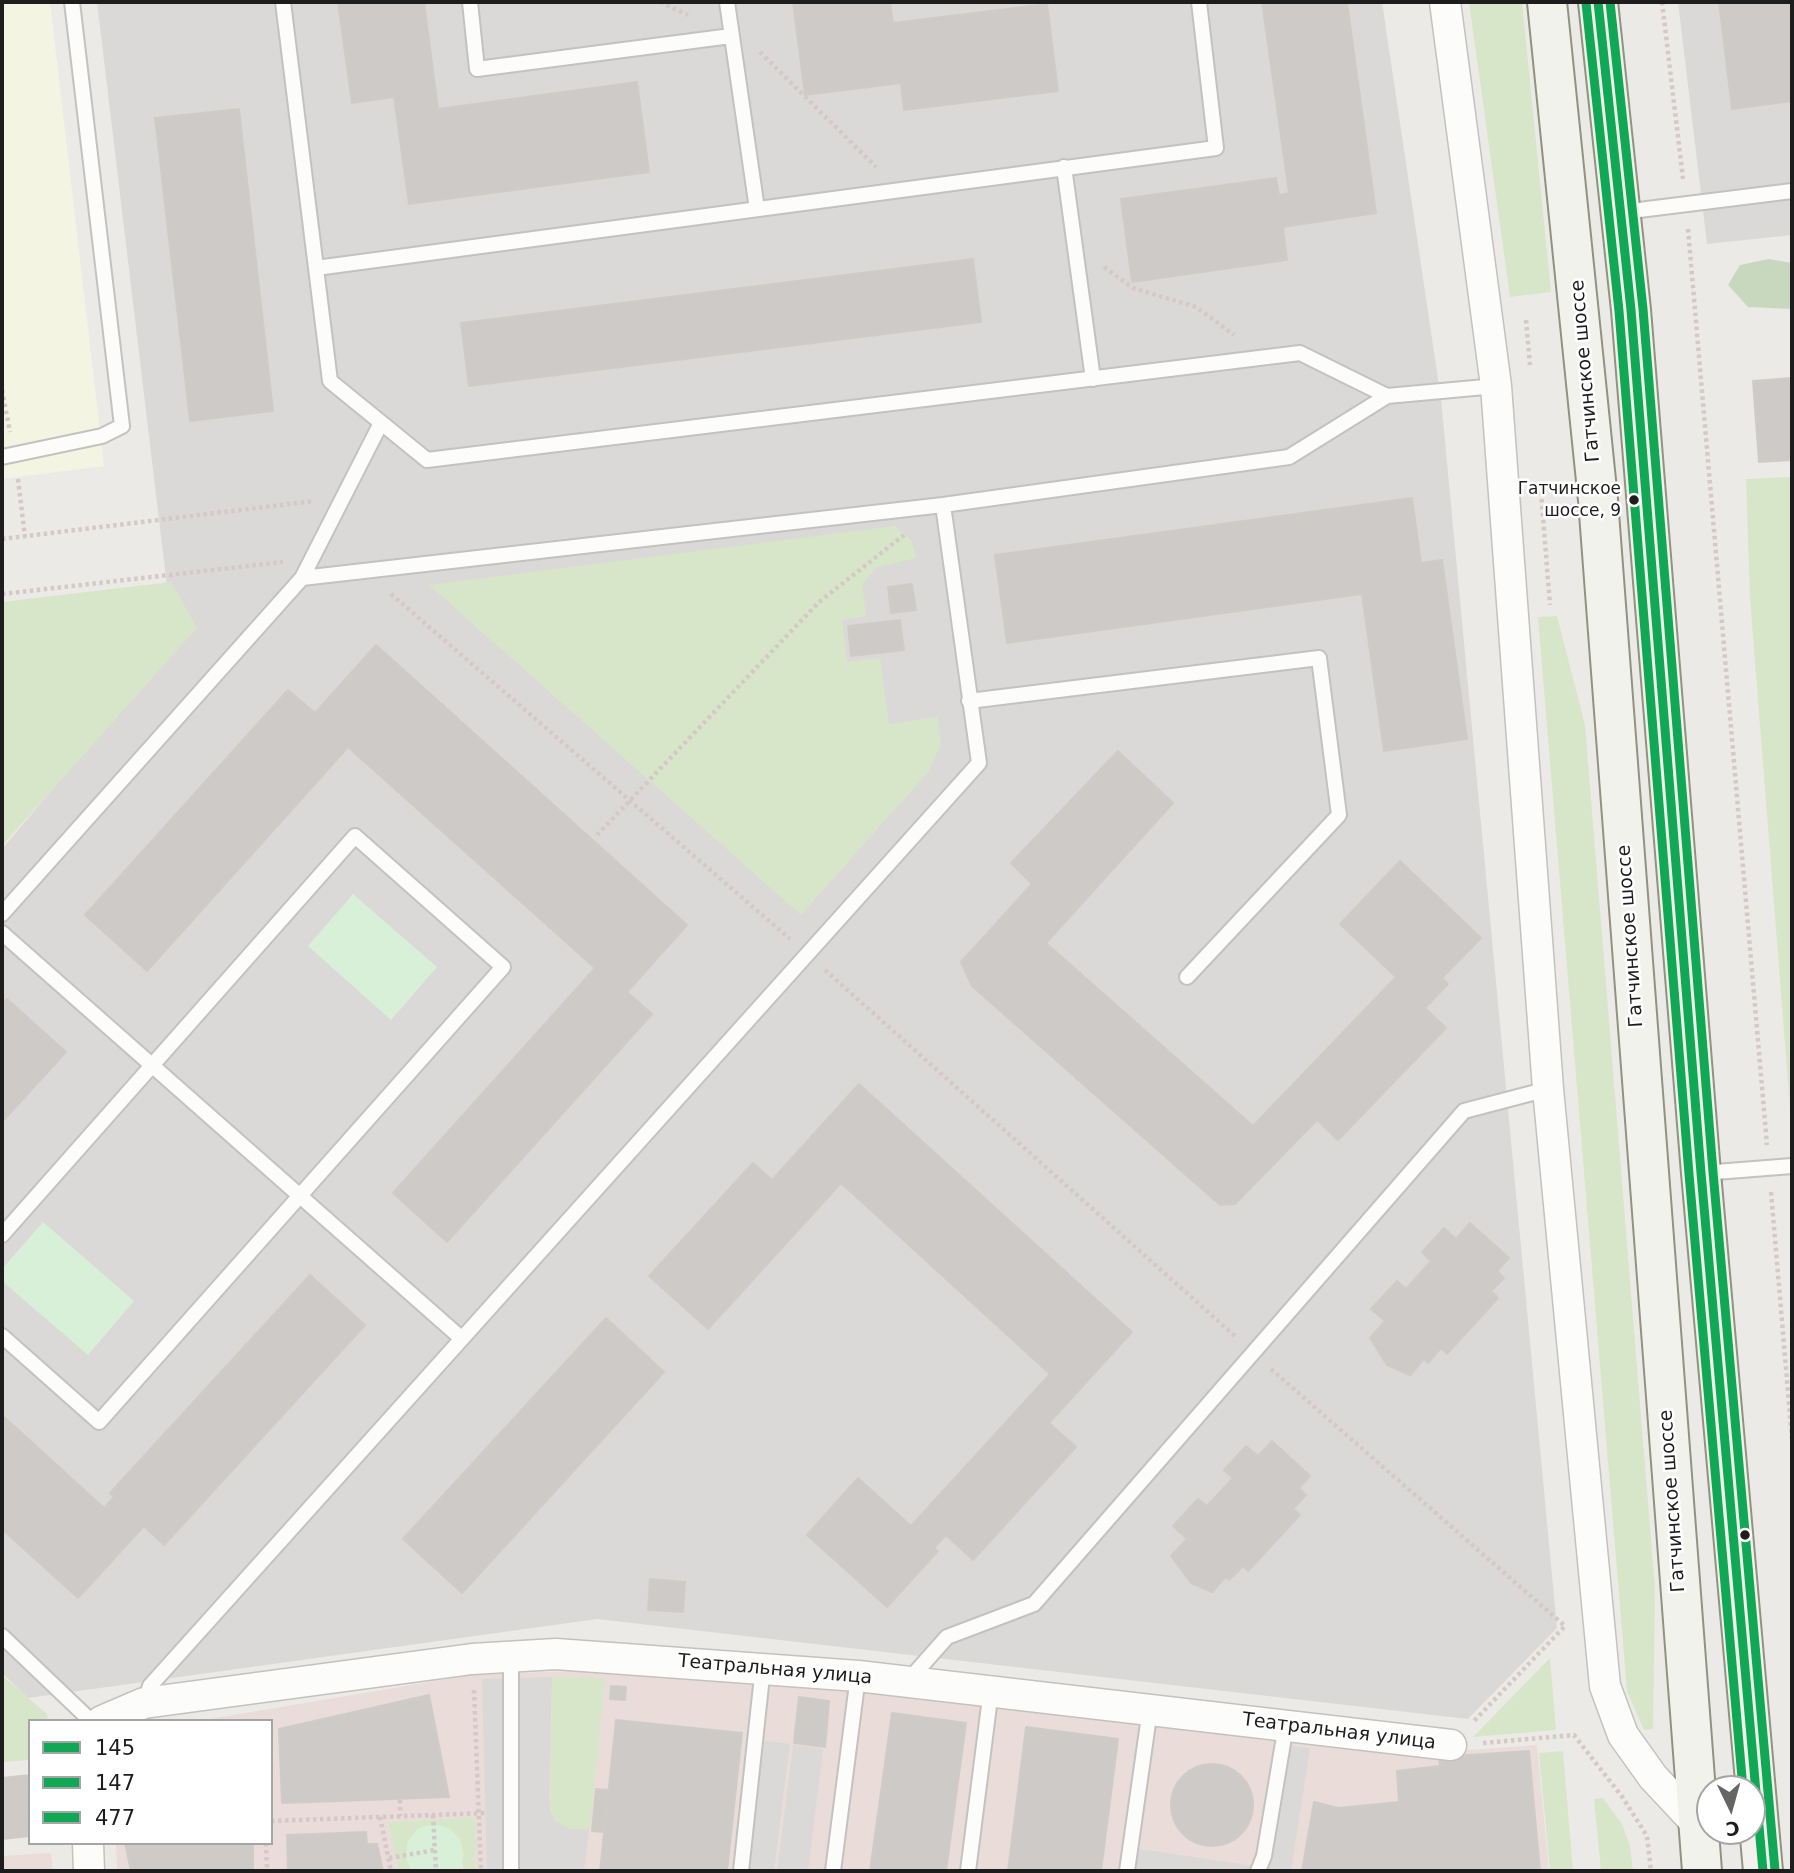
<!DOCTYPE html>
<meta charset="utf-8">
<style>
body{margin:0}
#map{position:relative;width:1794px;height:1873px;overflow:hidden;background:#eceae6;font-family:"DejaVu Sans",sans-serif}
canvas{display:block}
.frame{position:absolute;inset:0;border:4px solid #1d1d1d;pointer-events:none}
.legend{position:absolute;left:28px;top:1719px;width:245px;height:126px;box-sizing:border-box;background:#fff;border:2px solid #a5a5a5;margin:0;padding:9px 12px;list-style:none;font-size:21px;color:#1d1d1d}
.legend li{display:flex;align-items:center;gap:14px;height:35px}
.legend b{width:35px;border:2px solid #a5a5a5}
.north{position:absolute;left:1696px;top:1775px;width:70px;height:70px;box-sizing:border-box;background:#fff;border:2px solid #a5a5a5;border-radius:50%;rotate:175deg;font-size:19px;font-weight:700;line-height:28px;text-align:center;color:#1d1d1d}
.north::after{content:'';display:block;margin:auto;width:24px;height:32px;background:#656563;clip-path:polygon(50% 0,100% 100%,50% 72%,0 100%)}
</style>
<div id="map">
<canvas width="1794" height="1873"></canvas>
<div class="frame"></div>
<ul class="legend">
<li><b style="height:9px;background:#10a855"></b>145</li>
<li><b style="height:9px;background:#10a855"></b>147</li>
<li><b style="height:9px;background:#10a855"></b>477</li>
</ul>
<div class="north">С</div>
</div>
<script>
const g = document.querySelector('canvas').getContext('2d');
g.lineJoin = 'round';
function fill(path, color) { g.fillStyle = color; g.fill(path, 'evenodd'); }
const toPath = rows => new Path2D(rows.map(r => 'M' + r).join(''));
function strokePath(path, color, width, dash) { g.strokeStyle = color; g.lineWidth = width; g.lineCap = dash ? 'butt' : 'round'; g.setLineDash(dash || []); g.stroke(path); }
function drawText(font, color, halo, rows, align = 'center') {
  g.font = font + ' "DejaVu Sans",sans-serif'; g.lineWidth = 5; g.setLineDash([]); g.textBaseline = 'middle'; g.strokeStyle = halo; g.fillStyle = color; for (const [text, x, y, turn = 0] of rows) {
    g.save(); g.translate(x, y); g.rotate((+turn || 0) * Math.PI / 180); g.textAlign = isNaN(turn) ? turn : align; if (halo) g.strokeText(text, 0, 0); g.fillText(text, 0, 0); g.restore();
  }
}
const residential = toPath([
 [97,2,1382,2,1441,399,1557,1628,1468,1719,597,1619,28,1698,2,1673,2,849,174,645],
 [1678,2,1792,2,1792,235,1707,244]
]);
const commercial = toPath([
 [597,1670,885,1688,1442,1752,1537,1745,1549,1871,476,1871,474,1817,388,1822,399,1871,117,1871,116,1843,271,1843,271,1721,198,1721,471,1675],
 [51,1853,53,1871,2,1871,2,1856]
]);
const education = toPath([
 [2,2,50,2,104,466,2,479]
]);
const religious = toPath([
 [1402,1468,1521,1577,1490,1616,1519,1641,1452,1708,1220,1670],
 [552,1677,549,1800,555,1821,570,1829,589,1829,584,1871,487,1871,482,1679],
 [760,1740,790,1744,774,1871,743,1871],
 [793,1745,823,1749,808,1871,777,1871],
 [1285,1745,1310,1748,1291,1871,1131,1871,1134,1848,1266,1868]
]);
const grass = toPath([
 [1469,2,1522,2,1551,292,1510,297],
 [1792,477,1792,1133,1750,598,1746,479],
 [895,526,912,541,916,558,877,567,862,584,866,616,842,620,847,662,880,658,889,724,937,717,941,744,928,772,801,915,429,585],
 [171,582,197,628,2,846,2,602],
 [1557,616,1585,725,1655,1589,1653,1729,1644,1730,1627,1691,1538,617],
 [1550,1658,1556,1730,1473,1737],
 [2,1675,47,1714,48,1721,30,1721,30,1760,2,1762],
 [552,1677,605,1678,590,1829,570,1829,555,1821,550,1811],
 [1563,1751,1573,1871,1550,1871,1539,1753],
 [1603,1798,1622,1824,1630,1846,1633,1871,1601,1871,1594,1799],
 [475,1817,476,1871,464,1871,462,1862,433,1824,418,1829,408,1841,406,1856,411,1870,399,1871,388,1822]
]);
const forest = toPath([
 [1769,259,1792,263,1792,309,1748,307,1728,285,1740,265]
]);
const park = toPath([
 [353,894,437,967,391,1020,308,946],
 [43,1222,134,1301,88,1355,2,1281,2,1269],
 [433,1824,449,1828,460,1839,464,1854,461,1865,464,1871,411,1871,406,1856,408,1841,418,1829]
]);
const building = toPath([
 [338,2,424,2,438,109,637,82,649,172,409,204,394,97,352,103,338,2],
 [793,2,890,2,893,23,1047,4,1058,91,904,110,901,83,805,95,793,2],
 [1262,2,1347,2,1376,213,1283,227,1287,260,1132,282,1121,199,1276,178,1279,195,1289,193,1262,2],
 [1719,2,1792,2,1792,101,1732,109,1719,2],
 [239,109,273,411,190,421,155,118,239,109],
 [973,259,981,322,469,386,461,323,973,259],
 [1792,378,1792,460,1759,462,1753,381,1792,378],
 [1412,498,1421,563,1442,560,1467,739,1384,751,1362,594,1007,643,995,555,1412,498],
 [912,584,916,610,891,613,888,587,912,584],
 [900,620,904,650,851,656,848,626,900,620],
 [376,645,687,925,627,992,652,1014,447,1242,393,1193,595,968,348,747,147,971,85,915,288,690,315,713,376,645],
 [1118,751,1173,803,1046,943,1253,1126,1396,977,1340,924,1400,861,1481,938,1442,978,1448,984,1425,1008,1446,1028,1338,1140,1317,1120,1235,1204,1220,1205,972,986,961,962,1032,884,1011,863,1118,751],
 [7,999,66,1052,2,1122,2,1005,7,999],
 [859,1084,1132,1332,1049,1423,1076,1447,973,1560,946,1535,934,1548,938,1551,887,1607,807,1535,858,1478,911,1526,1050,1374,841,1183,708,1329,649,1276,753,1163,772,1180,859,1084],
 [1470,1223,1509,1258,1497,1271,1504,1278,1491,1291,1498,1298,1447,1354,1441,1348,1428,1363,1424,1359,1410,1375,1387,1365,1370,1338,1385,1321,1371,1309,1397,1281,1406,1289,1431,1261,1422,1252,1444,1228,1456,1239,1470,1223],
 [310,1275,365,1325,164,1545,144,1526,78,1598,2,1529,2,1415,104,1508,114,1497,110,1493,310,1275],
 [606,1318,664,1372,462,1593,403,1539,606,1318],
 [1272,1441,1310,1476,1299,1488,1306,1495,1293,1509,1300,1515,1248,1571,1243,1566,1229,1580,1226,1577,1212,1592,1191,1583,1171,1556,1187,1539,1173,1526,1198,1499,1207,1506,1233,1478,1224,1470,1246,1446,1258,1456,1272,1441],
 [650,1579,685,1582,683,1612,648,1610,650,1579],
 [611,1686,626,1687,625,1700,610,1699,611,1686],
 [429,1695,449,1797,282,1803,279,1729,429,1695],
 [799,1697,829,1701,827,1726,796,1723,799,1697],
 [892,1713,966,1723,946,1871,870,1871,892,1713],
 [616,1720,742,1733,727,1871,600,1871,616,1720],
 [796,1723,827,1726,825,1747,794,1743,796,1723],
 [1026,1727,1118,1739,1101,1871,1008,1871,1026,1727],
 [1529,1751,1540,1871,1302,1871,1314,1802,1338,1808,1399,1802,1397,1771,1440,1766,1439,1757,1529,1751],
 '1171 1805a41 41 0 1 1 82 0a41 41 0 1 1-82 0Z',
 [30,1775,30,1836,2,1839,2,1778,30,1775],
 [596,1789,609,1790,605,1832,592,1831,596,1789],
 [366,1832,367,1844,377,1844,383,1871,288,1871,287,1835,366,1832],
 [125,1843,253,1843,253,1871,131,1871,125,1843]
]);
const path = toPath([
 [660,2,688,15],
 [1662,2,1683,179],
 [760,52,876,167],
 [1688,229,1767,1145],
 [1104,267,1133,288,1196,307,1234,335],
 [1526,320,1530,365],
 [2,390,10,432],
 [18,479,25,537],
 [1541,492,1550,605],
 [2,539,314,501],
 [2,594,283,562],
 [391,594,790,939],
 [597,835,819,602,904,535],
 [825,970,1236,1337],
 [1771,1192,1792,1439],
 [1271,1369,1565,1626,1473,1722],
 [474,1690,481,1871],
 [1483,1743,1574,1735,1623,1798,1647,1836,1651,1871],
 [400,1800,400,1816],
 [433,1815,436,1871],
 [380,1817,391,1871],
 [271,1821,486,1813],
 [266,1843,267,1871],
 [389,1858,435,1850]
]);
const lane = toPath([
 [283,2,330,381,427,460,1300,353,1387,396],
 [470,2,477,69,731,36],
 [727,2,757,209],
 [1064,167,1093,379],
 [1623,212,1792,191],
 [316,268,1216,148,1199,2],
 [2,457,102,436,122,426,72,2],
 [302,578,381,423],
 [969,701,1319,658,1339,815,1187,977],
 [2,914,302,578,943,505,1289,457,1387,396,1496,386],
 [2,933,461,1338],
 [1703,1173,1792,1166],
 [2,1235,355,836,503,967,99,1422,2,1336],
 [2,1636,91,1721],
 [511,1655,511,1871],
 [908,1681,947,1637,1034,1604,1464,1111,1548,1089],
 [144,1703,150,1686,979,763,943,505],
 [741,1871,763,1667],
 [833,1871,858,1676],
 [968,1871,991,1690],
 [1127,1871,1150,1709],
 [1258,1871,1264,1856,1286,1725]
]);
const street = toPath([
 [1445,2,1496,386,1548,1089,1605,1686,1623,1735,1653,1777,1697,1824],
 [102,1721,144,1703,472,1659,556,1654,858,1676,1451,1745],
 [88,1843,89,1871]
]);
const secondary = toPath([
 [1547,2,1598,500,1702,1871],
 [1598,2,1631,310,1701,1173,1763,1871]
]);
const bus1 = toPath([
 [1598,2,1631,310,1701,1173,1763,1871]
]);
const bus2 = toPath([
 [1586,3,1619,311,1689,1174,1743,1789]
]);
const bus3 = toPath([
 [1610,2,1643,309,1713,1172,1775,1870]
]);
const markers = [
 [1634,500,6,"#1d1d1d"],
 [1745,1535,6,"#1d1d1d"]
];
const busNames = [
 ["Гатчинское",1621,490],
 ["шоссе, 9",1621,512]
];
const streetNames = [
 ["Гатчинское шоссе",1586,371,-95],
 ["Гатчинское шоссе",1631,936,-94],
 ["Гатчинское шоссе",1673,1501,-94],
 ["Театральная улица",775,1670,5],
 ["Театральная улица",1339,1732,7]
];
fill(residential, '#dbd9d7');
fill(commercial, '#e9dcd9');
fill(education, '#f4f4e2');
fill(religious, '#dad9d7');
fill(grass, '#d7e6c8');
fill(forest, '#c7d8be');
fill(park, '#d7f0d7');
fill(building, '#cdcac7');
strokePath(building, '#cfccc8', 2);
strokePath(lane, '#c3c2c0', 18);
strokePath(street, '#c3c2c0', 33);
strokePath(secondary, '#919380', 42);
strokePath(path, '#d5c9c7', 4.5, [3.5, 3.5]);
strokePath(lane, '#fcfcfb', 14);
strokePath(street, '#fcfcfb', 30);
strokePath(secondary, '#f1f2eb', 38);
strokePath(bus1, '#10a855', 9);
strokePath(bus2, '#10a855', 9);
strokePath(bus3, '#10a855', 9);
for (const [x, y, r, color] of markers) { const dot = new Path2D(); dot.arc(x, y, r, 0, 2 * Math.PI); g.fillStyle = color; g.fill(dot); strokePath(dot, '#fff', 2.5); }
drawText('17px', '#1d1d1d', '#fff', busNames, 'right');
drawText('19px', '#1d1d1d', '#fff', streetNames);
</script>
